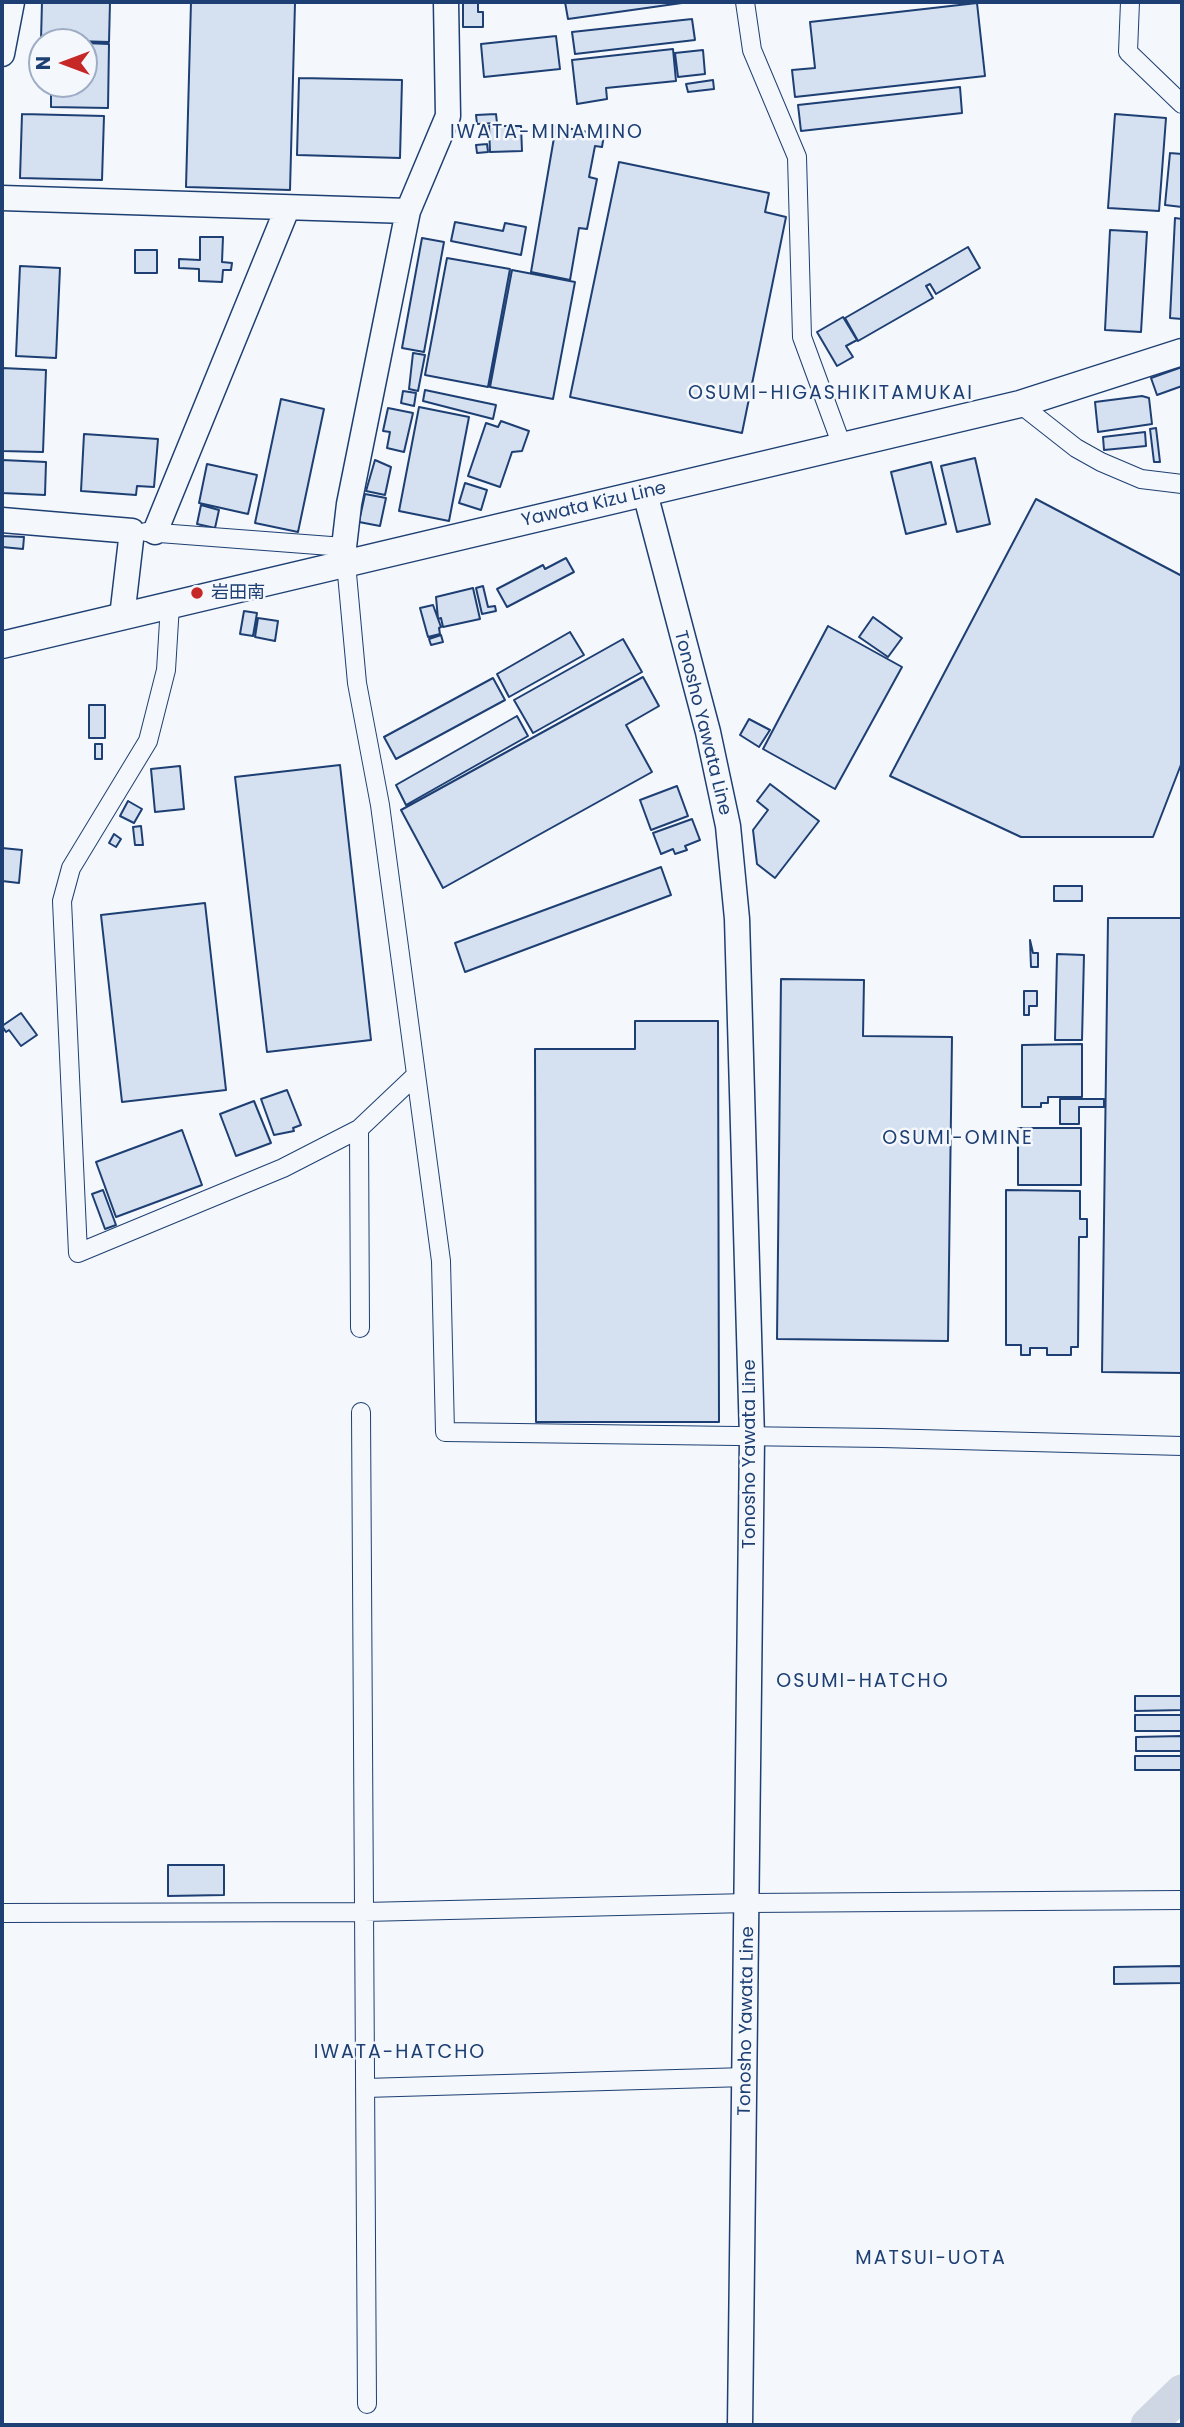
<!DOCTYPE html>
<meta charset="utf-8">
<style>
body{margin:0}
#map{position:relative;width:1184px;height:2427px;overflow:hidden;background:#f4f7fb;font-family:Poppins,sans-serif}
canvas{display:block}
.frame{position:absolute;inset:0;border:4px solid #1d3f73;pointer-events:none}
.north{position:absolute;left:28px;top:28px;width:70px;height:70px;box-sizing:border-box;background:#f4f7fb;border:2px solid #9eadc5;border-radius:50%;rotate:270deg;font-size:19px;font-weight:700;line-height:28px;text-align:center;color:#1d3f73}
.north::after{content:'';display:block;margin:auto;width:24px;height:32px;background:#c62828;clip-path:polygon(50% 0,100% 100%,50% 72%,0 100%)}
</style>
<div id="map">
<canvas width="1184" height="2427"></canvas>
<div class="frame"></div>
<div class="north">N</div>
</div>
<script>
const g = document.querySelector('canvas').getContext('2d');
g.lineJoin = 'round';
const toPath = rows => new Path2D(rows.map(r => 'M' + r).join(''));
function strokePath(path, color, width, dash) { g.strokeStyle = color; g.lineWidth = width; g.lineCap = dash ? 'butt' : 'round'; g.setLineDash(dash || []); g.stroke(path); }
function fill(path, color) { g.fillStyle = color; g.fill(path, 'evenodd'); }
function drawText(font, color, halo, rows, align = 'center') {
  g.font = font + ' Poppins,"Noto Sans JP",sans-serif'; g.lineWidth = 5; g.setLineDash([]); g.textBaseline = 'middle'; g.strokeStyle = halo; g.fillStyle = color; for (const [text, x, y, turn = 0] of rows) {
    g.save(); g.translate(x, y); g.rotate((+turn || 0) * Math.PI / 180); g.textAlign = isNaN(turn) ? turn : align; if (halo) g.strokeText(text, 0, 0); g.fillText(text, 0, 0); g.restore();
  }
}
const river = toPath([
 [1148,2425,1182,2392]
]);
const building = toPath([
 [42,2,110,2,109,42,41,40,42,2],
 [191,2,295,3,290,190,186,187,191,2],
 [463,2,478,2,478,12,483,12,483,27,463,27,463,2],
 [565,2,689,2,568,19,565,2],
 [977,3,985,76,795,97,792,70,815,68,810,22,977,3],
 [692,19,695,40,575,54,572,32,692,19],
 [556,36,560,69,484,77,481,44,556,36],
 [84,43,109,44,108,108,51,107,51,84,84,84,84,43],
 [673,49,676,81,606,88,607,99,577,104,572,60,673,49],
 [703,50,705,74,678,77,675,53,703,50],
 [299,78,402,80,400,158,297,155,299,78],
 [713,80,714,89,688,92,686,84,713,80],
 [960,87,962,113,801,131,798,105,960,87],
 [22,114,104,116,102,180,20,178,22,114],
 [496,114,497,123,477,124,476,115,496,114],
 [1115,114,1166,118,1159,211,1108,208,1115,114],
 [489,126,521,126,522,151,490,152,489,126],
 [556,126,604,135,602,147,595,146,589,177,597,179,587,229,579,228,570,280,531,272,556,126],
 [487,144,488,152,477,153,476,145,487,144],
 [1170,153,1182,154,1182,207,1165,205,1170,153],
 [619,162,769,193,765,212,786,217,742,433,570,397,619,162],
 [1175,218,1182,219,1182,319,1170,318,1175,218],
 [455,222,503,231,505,223,526,227,521,255,451,241,455,222],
 [1110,230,1147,232,1141,332,1105,330,1110,230],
 [200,237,223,237,222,262,232,263,231,270,223,270,222,282,199,281,199,269,179,268,179,259,200,260,200,237],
 [422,238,444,242,424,352,402,348,422,238],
 [968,247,980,268,936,294,930,284,926,286,933,298,858,341,845,318,968,247],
 [135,250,157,250,157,273,135,273,135,250],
 [447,258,510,269,488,387,425,375,447,258],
 [20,266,60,268,56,358,16,356,20,266],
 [512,270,575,282,553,399,490,387,512,270],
 [843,317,857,340,846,346,853,357,837,366,817,332,843,317],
 [413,353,425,355,418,391,409,389,413,353],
 [1182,367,1182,386,1157,395,1151,378,1182,367],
 [2,368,46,370,43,452,2,451,2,368],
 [425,390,496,405,493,419,423,401,425,390],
 [403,391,416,393,414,406,401,403,403,391],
 [1142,396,1149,398,1152,424,1098,432,1095,402,1142,396],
 [281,399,324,409,298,532,255,523,281,399],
 [419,407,469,417,449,521,399,511,419,407],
 [388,408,413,413,404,452,387,448,390,432,383,431,388,408],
 [501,421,529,431,522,451,512,452,500,487,468,476,486,423,498,427,501,421],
 [1156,428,1160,462,1154,462,1150,429,1156,428],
 [1145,432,1146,446,1104,450,1103,437,1145,432],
 [84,434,158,439,154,487,137,486,136,495,81,491,84,434],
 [975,458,990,524,957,532,941,466,975,458],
 [2,460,46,462,45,495,2,493,2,460],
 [375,460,391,467,385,495,366,491,375,460],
 [931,462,946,524,906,534,891,472,931,462],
 [207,464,257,475,248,514,199,503,207,464],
 [465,483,487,490,481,510,459,503,465,483],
 [365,494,386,498,380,526,359,522,365,494],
 [1036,499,1182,576,1182,762,1153,837,1021,837,890,776,1036,499],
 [201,505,219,510,215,528,197,524,201,505],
 [2,536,24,537,23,549,2,547,2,536],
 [566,558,574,572,507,607,497,589,543,565,545,569,566,558],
 [483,586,488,607,495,606,496,611,482,614,476,588,483,586],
 [473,588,480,619,443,627,441,618,438,619,436,597,473,588],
 [433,605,441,627,439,628,440,634,428,637,420,608,433,605],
 [244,611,257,613,253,636,240,634,244,611],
 [873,617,902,638,888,657,859,637,873,617],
 [258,618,278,621,275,641,255,637,258,618],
 [828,626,902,667,835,789,763,749,828,626],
 [570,632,584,655,509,697,497,674,570,632],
 [441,635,443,642,431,645,429,639,441,635],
 [623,639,642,672,533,733,514,700,623,639],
 [643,677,659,706,626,725,652,772,443,888,401,810,643,677],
 [493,678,505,700,396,759,384,737,493,678],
 [89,705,105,705,105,738,89,738,89,705],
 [517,716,528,736,406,805,396,785,517,716],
 [749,719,770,730,759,747,740,735,749,719],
 [95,744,102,744,102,759,95,759,95,744],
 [340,765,371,1040,267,1052,235,777,340,765],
 [180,766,184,809,155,812,151,769,180,766],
 [770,784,819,821,775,878,757,864,753,830,768,810,757,801,770,784],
 [677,786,688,816,651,830,640,800,677,786],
 [128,801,142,809,134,823,120,816,128,801],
 [692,819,700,840,685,846,687,850,675,854,673,849,661,854,653,833,692,819],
 [141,826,143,845,135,845,133,827,141,826],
 [114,834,121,839,116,847,109,843,114,834],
 [2,848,22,850,19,883,2,881,2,848],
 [661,867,671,895,465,972,455,943,661,867],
 [1054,886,1082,886,1082,901,1054,901,1054,886],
 [205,903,226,1090,122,1102,101,915,205,903],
 [1108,918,1182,918,1182,1373,1102,1372,1108,918],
 [1030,940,1033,953,1038,953,1038,967,1031,967,1030,940],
 [1057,954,1084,955,1082,1040,1055,1040,1057,954],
 [781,979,864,980,863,1036,952,1037,948,1341,777,1339,781,979],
 [1024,991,1037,991,1037,1006,1029,1006,1029,1015,1024,1015,1024,991],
 [21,1013,37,1035,21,1046,9,1030,6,1032,2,1026,21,1013],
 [635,1021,718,1021,719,1422,536,1422,535,1049,635,1049,635,1021],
 [1082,1044,1082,1097,1048,1097,1048,1103,1041,1103,1041,1107,1022,1107,1022,1045,1082,1044],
 [287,1090,301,1125,293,1128,294,1131,274,1135,261,1099,287,1090],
 [1060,1099,1104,1099,1104,1107,1079,1107,1079,1124,1060,1124,1060,1099],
 [254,1101,271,1143,236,1156,220,1114,254,1101],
 [1018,1128,1081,1128,1081,1185,1018,1185,1018,1128],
 [182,1130,202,1185,116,1217,96,1162,182,1130],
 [103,1190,116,1225,105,1229,92,1194,103,1190],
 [1006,1190,1080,1191,1080,1219,1087,1219,1087,1237,1079,1237,1078,1347,1071,1347,1071,1355,1047,1355,1047,1348,1030,1348,1030,1355,1021,1355,1021,1345,1006,1345,1006,1190],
 [1135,1696,1182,1696,1182,1710,1135,1711,1135,1696],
 [1135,1715,1182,1715,1182,1731,1135,1731,1135,1715],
 [1182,1736,1182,1751,1136,1751,1136,1737,1182,1736],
 [1135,1756,1182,1756,1182,1770,1135,1770,1135,1756],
 [168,1865,224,1865,224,1895,168,1896,168,1865],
 [1182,1966,1182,1983,1114,1984,1114,1967,1182,1966]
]);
const street = toPath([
 [745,2,752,50,797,157,802,337,842,446],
 [1130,2,1128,52,1182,104],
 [1020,404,1076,448,1101,462,1141,479,1182,484],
 [146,532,344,547],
 [346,563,357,683,380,805,441,1261,445,1432,882,1438,1182,1446],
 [170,605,166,670,148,741,71,868,62,901,78,1253,283,1168,359,1129,416,1075],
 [359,1129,360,1328],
 [361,1412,367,2404],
 [2,1913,364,1912,748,1903,1182,1900],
 [365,2088,746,2077]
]);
const secondary = toPath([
 [2,54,12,2],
 [2,198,408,211],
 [645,493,708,732,728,826,737,919,752,1438,740,2425],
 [2,520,132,531,122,617],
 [155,532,287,209],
 [346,563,344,547,349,504,408,211,448,116,446,2]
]);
const primary = toPath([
 [2,645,1020,404,1182,352]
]);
const markers = [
 [197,593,7,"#c62828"]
];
const streetNames = [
 ["Yawata Kizu Line",594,505,-13],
 ["Tonosho Yawata Line",702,723,76],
 ["Tonosho Yawata Line",750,1454,-90],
 ["Tonosho Yawata Line",747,2021,-89]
];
const poiNames = [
 ["岩田南",211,593]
];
const neighbourhoodNames = [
 ["IWATA-MINAMINO",547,133],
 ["OSUMI-HIGASHIKITAMUKAI",831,394],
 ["OSUMI-OMINE",958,1139],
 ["OSUMI-HATCHO",863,1682],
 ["IWATA-HATCHO",400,2053],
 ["MATSUI-UOTA",931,2259]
];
strokePath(river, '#cfd7e4', 35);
fill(building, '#d5e0f0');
strokePath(building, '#1d3f73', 2);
strokePath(street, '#1d3f73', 20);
strokePath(secondary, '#1d3f73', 27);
strokePath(primary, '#1d3f73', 29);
strokePath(street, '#f4f7fb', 18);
strokePath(secondary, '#f4f7fb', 24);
strokePath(primary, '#f4f7fb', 26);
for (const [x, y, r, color] of markers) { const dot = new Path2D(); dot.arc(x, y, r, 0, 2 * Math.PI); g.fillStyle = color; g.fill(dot); strokePath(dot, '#f4f7fb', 2.5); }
drawText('18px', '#1d3f73', '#f4f7fb', streetNames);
drawText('18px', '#1d3f73', '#f4f7fb', poiNames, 'left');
g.letterSpacing = '2px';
drawText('19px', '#1d3f73', '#f4f7fb', neighbourhoodNames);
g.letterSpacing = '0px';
</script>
